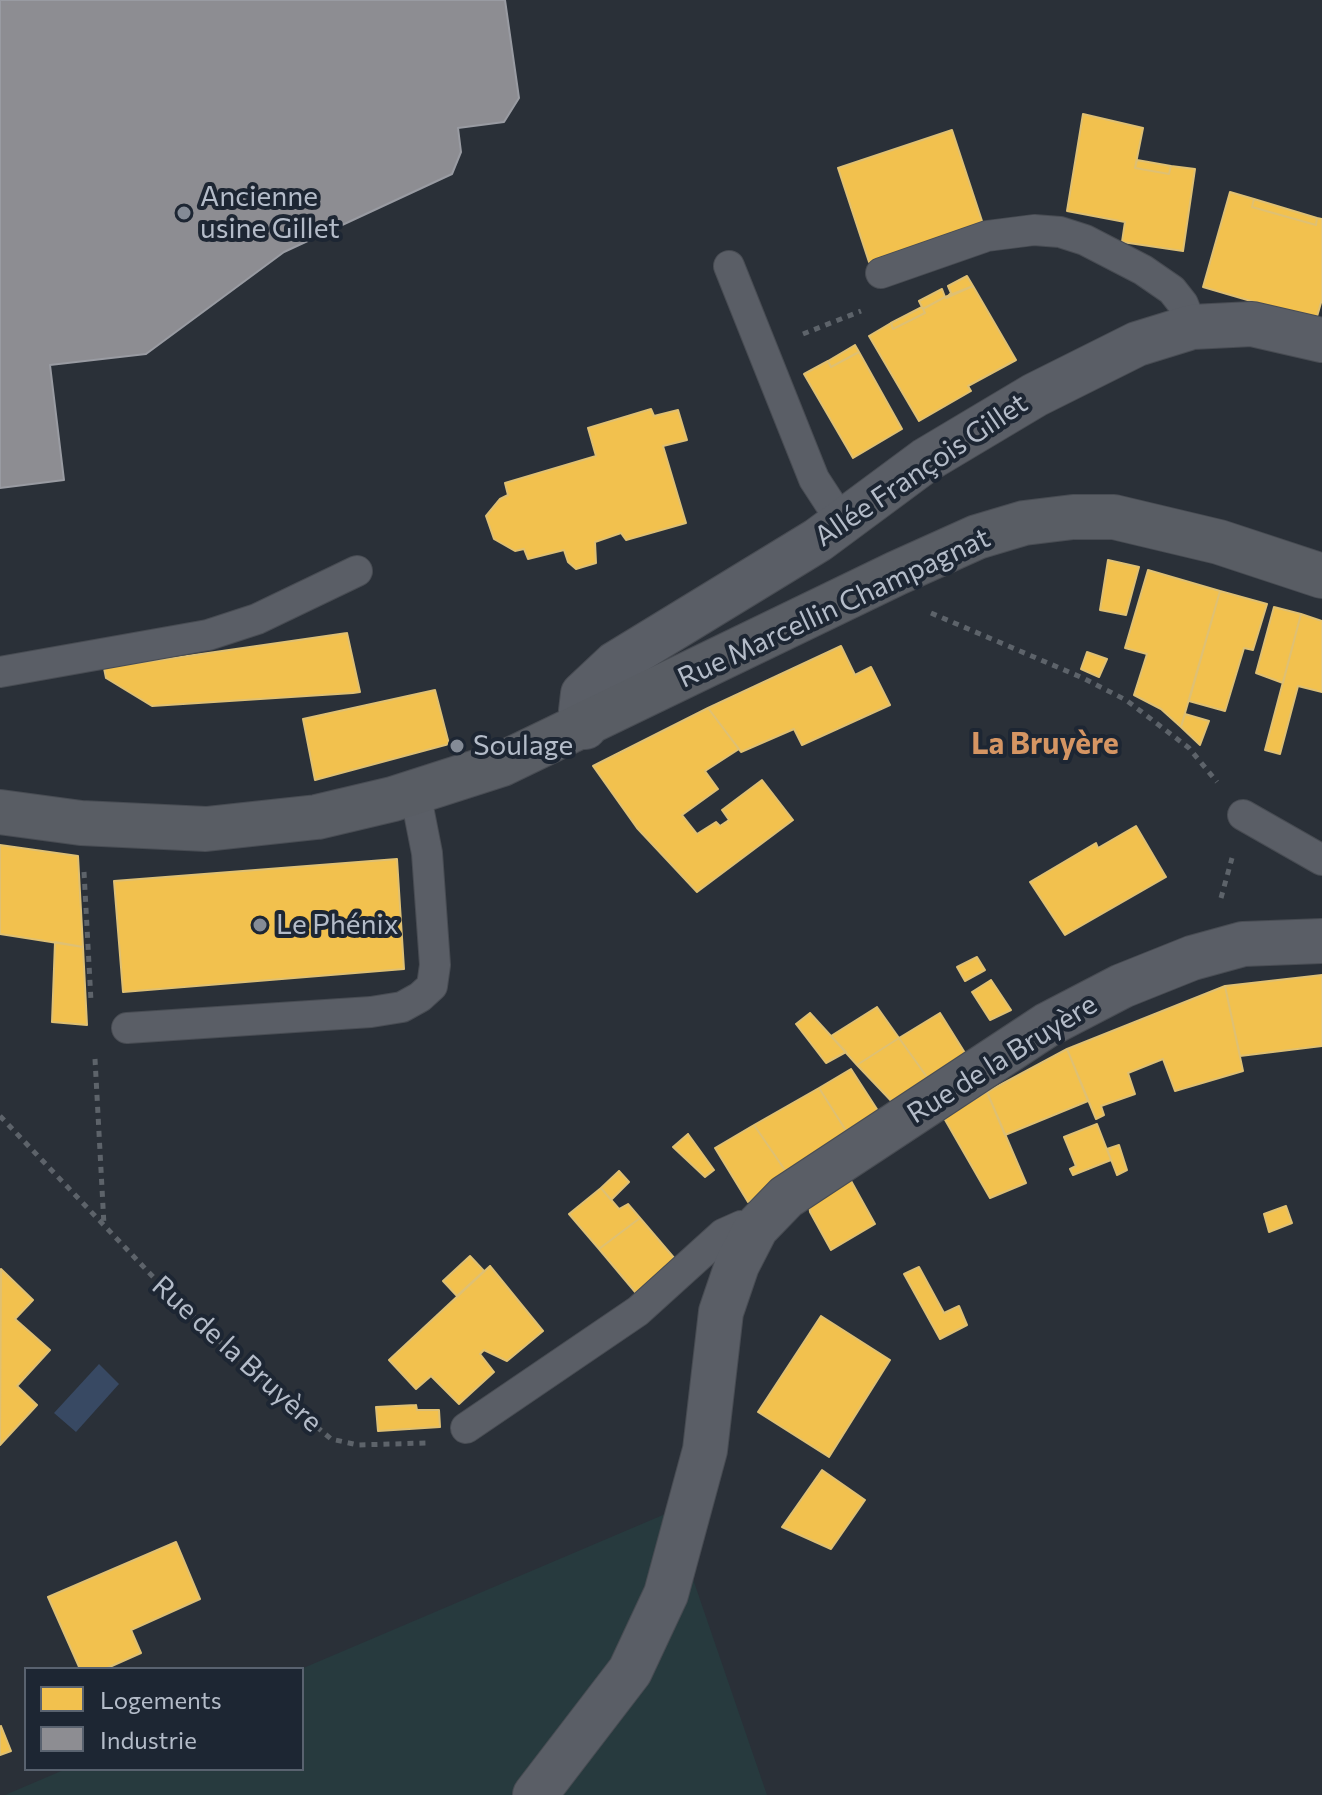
<!DOCTYPE html>
<meta charset="utf-8">
<style>
body{margin:0}
#map{position:relative;width:1322px;height:1795px;overflow:hidden;background:#2a3038;font-family:Commissioner,sans-serif}
canvas{display:block}
.legend{position:absolute;left:24px;top:1667px;width:280px;height:104px;box-sizing:border-box;background:#1d2633;border:2px solid #59626f;margin:0;padding:10px 14px;list-style:none;font-size:24px;color:#b4bcc9}
.legend li{display:flex;align-items:center;gap:16px;height:40px}
.legend b{width:40px;border:2px solid #59626f}
</style>
<div id="map">
<canvas width="1322" height="1795"></canvas>
<ul class="legend">
<li><b style="height:22px;background:#f2c14e"></b>Logements</li>
<li><b style="height:22px;background:#8d8d92"></b>Industrie</li>
</ul>
</div>
<script>
const g = document.querySelector('canvas').getContext('2d');
g.lineJoin = 'round';
function fill(path, color) { g.fillStyle = color; g.fill(path, 'evenodd'); }
const toPath = rows => new Path2D(rows.map(r => 'M' + r).join(''));
function strokePath(path, color, width, dash) { g.strokeStyle = color; g.lineWidth = width; g.lineCap = dash ? 'butt' : 'round'; g.setLineDash(dash || []); g.stroke(path); }
function drawText(font, color, halo, rows, align = 'center') {
  g.font = font + ' Commissioner,sans-serif'; g.lineWidth = 8; g.setLineDash([]); g.textBaseline = 'middle'; g.strokeStyle = halo; g.fillStyle = color; for (const [text, x, y, turn = 0] of rows) {
    g.save(); g.translate(x, y); g.rotate((+turn || 0) * Math.PI / 180); g.textAlign = isNaN(turn) ? turn : align; if (halo) g.strokeText(text, 0, 0); g.fillText(text, 0, 0); g.restore();
  }
}
const green = toPath([
 [670,1512,767,1795,5,1795,66,1769,302,1769,301,1669]
]);
const water = toPath([
 [99,1364,119,1384,76,1432,54,1413]
]);
const homes = toPath([
 [1083,114,1143,128,1135,168,1169,174,1171,166,1195,169,1183,251,1122,242,1125,222,1067,211,1083,114],
 [952,130,983,224,869,262,838,168,952,130],
 [1137,160,1171,166,1169,174,1135,168,1137,160],
 [1230,192,1254,199,1252,207,1316,225,1317,218,1322,219,1322,299,1316,320,1203,287,1230,192],
 [1254,199,1317,218,1316,225,1252,207,1254,199],
 [967,276,973,286,946,298,951,293,948,286,967,276],
 [973,286,1016,360,968,386,971,391,919,421,869,336,891,323,893,329,925,313,923,309,945,297,973,286],
 [942,289,945,297,923,309,919,301,942,289],
 [922,307,925,313,893,329,891,323,922,307],
 [855,345,859,352,831,367,828,361,855,345],
 [859,352,902,429,853,458,804,374,828,361,831,367,859,352],
 [651,409,654,416,678,410,687,440,663,446,686,523,626,540,621,533,595,542,596,563,576,569,568,562,564,550,528,559,524,549,515,551,494,539,486,516,500,499,508,495,505,483,596,456,588,428,651,409],
 [1108,560,1139,567,1126,615,1100,610,1108,560],
 [1148,570,1220,591,1181,727,1161,709,1134,695,1147,654,1125,648,1148,570],
 [1220,591,1267,604,1253,650,1244,648,1225,711,1189,701,1220,591],
 [1274,607,1301,614,1283,683,1256,673,1274,607],
 [1301,614,1322,621,1322,692,1298,686,1280,754,1265,750,1301,614],
 [347,633,360,692,353,693,152,706,106,678,104,668,347,633],
 [841,646,855,675,871,667,890,705,802,745,794,729,741,752,708,708,841,646],
 [1087,652,1107,659,1099,677,1081,669,1087,652],
 [435,690,449,744,315,780,303,719,435,690],
 [708,708,739,749,705,771,718,789,682,815,697,834,716,822,720,826,729,820,722,810,762,780,793,820,697,892,637,828,593,766,708,708],
 [1185,714,1209,721,1200,745,1181,727,1185,714],
 [1136,826,1166,877,1065,935,1030,882,1096,843,1098,848,1136,826],
 [0,845,78,856,83,947,0,934,0,845],
 [397,859,404,969,123,992,114,881,397,859],
 [55,942,83,947,87,1025,52,1022,55,942],
 [977,957,985,970,965,981,957,967,977,957],
 [1322,975,1322,1046,1240,1056,1225,986,1322,975],
 [991,980,1011,1010,990,1020,972,992,991,980],
 [1225,986,1243,1071,1175,1091,1163,1059,1128,1073,1135,1094,1101,1106,1104,1115,1096,1119,1067,1049,1225,986],
 [877,1007,899,1038,857,1065,831,1036,877,1007],
 [810,1013,831,1036,846,1052,826,1063,796,1024,810,1013],
 [940,1013,970,1061,932,1084,899,1038,940,1013],
 [899,1038,932,1084,897,1107,857,1065,899,1038],
 [1067,1049,1088,1101,1005,1135,987,1092,1067,1049],
 [851,1069,882,1117,850,1137,819,1088,851,1069],
 [819,1088,850,1137,789,1176,754,1125,819,1088],
 [987,1092,1026,1183,990,1198,944,1118,987,1092],
 [1097,1124,1111,1160,1073,1175,1070,1169,1076,1166,1064,1137,1097,1124],
 [754,1125,789,1176,748,1202,715,1148,754,1125],
 [688,1134,714,1170,705,1177,673,1147,688,1134],
 [1119,1145,1127,1170,1117,1175,1107,1149,1119,1145],
 [619,1171,629,1182,611,1200,601,1188,619,1171],
 [850,1179,875,1224,831,1250,810,1212,809,1204,850,1179],
 [601,1188,619,1209,628,1204,640,1218,599,1249,569,1214,601,1188],
 [1286,1206,1292,1223,1269,1232,1264,1214,1286,1206],
 [640,1218,681,1266,641,1299,599,1249,640,1218],
 [470,1256,484,1271,457,1296,443,1281,470,1256],
 [490,1266,543,1331,507,1361,484,1350,480,1354,494,1372,459,1404,431,1376,416,1389,389,1360,490,1266],
 [919,1267,944,1313,959,1306,967,1325,940,1339,904,1274,919,1267],
 [1,1269,33,1300,15,1319,50,1350,17,1386,37,1405,0,1445,1,1269],
 [821,1316,890,1360,829,1457,758,1412,821,1316],
 [416,1405,417,1410,439,1410,440,1427,378,1431,376,1407,416,1405],
 [822,1470,865,1500,831,1549,782,1527,822,1470],
 [176,1542,200,1599,131,1630,141,1653,105,1669,80,1669,48,1597,176,1542],
 [1,1726,11,1751,0,1755,0,1727,1,1726]
]);
const industry = toPath([
 [0,0,505,0,519,98,504,122,458,128,461,152,452,174,284,252,146,354,50,365,64,480,0,488,0,0]
]);
const path = toPath([
 [803,334,861,311],
 [931,613,1083,678,1126,700,1189,748,1217,782],
 [84,872,91,1001],
 [1221,898,1232,858],
 [95,1059,104,1225],
 [0,1116,157,1281,239,1360,331,1439,358,1445,426,1443]
]);
const lane = toPath([
 [729,266,814,479,842,522],
 [881,273,987,236,1034,230,1060,232,1085,240,1143,270,1172,290,1183,304,1192,327],
 [0,672,208,635,257,619,357,571],
 [1243,815,1322,860],
 [127,1028,371,1012,402,1007,420,997,432,986,435,965,427,853,415,792],
 [466,1428,638,1311,723,1234,741,1226,756,1228]
]);
const street = toPath([
 [585,727,581,711,583,694,615,664,818,540,926,460,1035,395,1137,344,1192,327,1252,324,1322,340],
 [535,1795,630,1671,666,1594,705,1450,721,1312,737,1265,756,1228,786,1197,1047,1025,1122,986,1192,958,1243,944,1322,941]
]);
const secondary = toPath([
 [0,812,81,823,206,829,317,817,393,799,502,764,897,573,977,537,1024,523,1073,517,1114,517,1219,542,1322,576]
]);
const markers = [
 [184,213,8,"#848b96"],
 [457,746,8,"#848b96"],
 [260,925,8,"#848b96"]
];
const poiNames = [
 ["Ancienne",200,197],
 ["usine Gillet",200,229],
 ["Soulage",473,746],
 ["Le Phénix",276,925]
];
const streetNames = [
 ["Allée François Gillet",921,470,-34],
 ["Rue Marcellin Champagnat",834,608,-25],
 ["Rue de la Bruyère",1002,1059,-32],
 ["Rue de la Bruyère",237,1354,42]
];
const neighbourhoodNames = [
 ["La Bruyère",1045,744]
];
fill(green, '#273a3e');
fill(water, '#384963');
fill(homes, '#f2c14e');
strokePath(homes, '#dfc073', 2);
fill(industry, '#8d8d92');
strokePath(industry, '#999ba2', 2);
strokePath(lane, '#484c53', 32);
strokePath(street, '#484c53', 46);
strokePath(secondary, '#484c53', 46);
strokePath(path, '#5d636a', 5, [6, 6]);
strokePath(lane, '#5a5e66', 30);
strokePath(street, '#5a5e66', 44);
strokePath(secondary, '#595d64', 44);
for (const [x, y, r, color] of markers) { const dot = new Path2D(); dot.arc(x, y, r, 0, 2 * Math.PI); g.fillStyle = color; g.fill(dot); strokePath(dot, '#1d2633', 3); }
drawText('28px', '#b4bcc9', '#1d2633', poiNames, 'left');
drawText('28px', '#b4bcc9', '#1d2633', streetNames);
drawText('bold 30px', '#d59563', '#1d2633', neighbourhoodNames);
</script>
